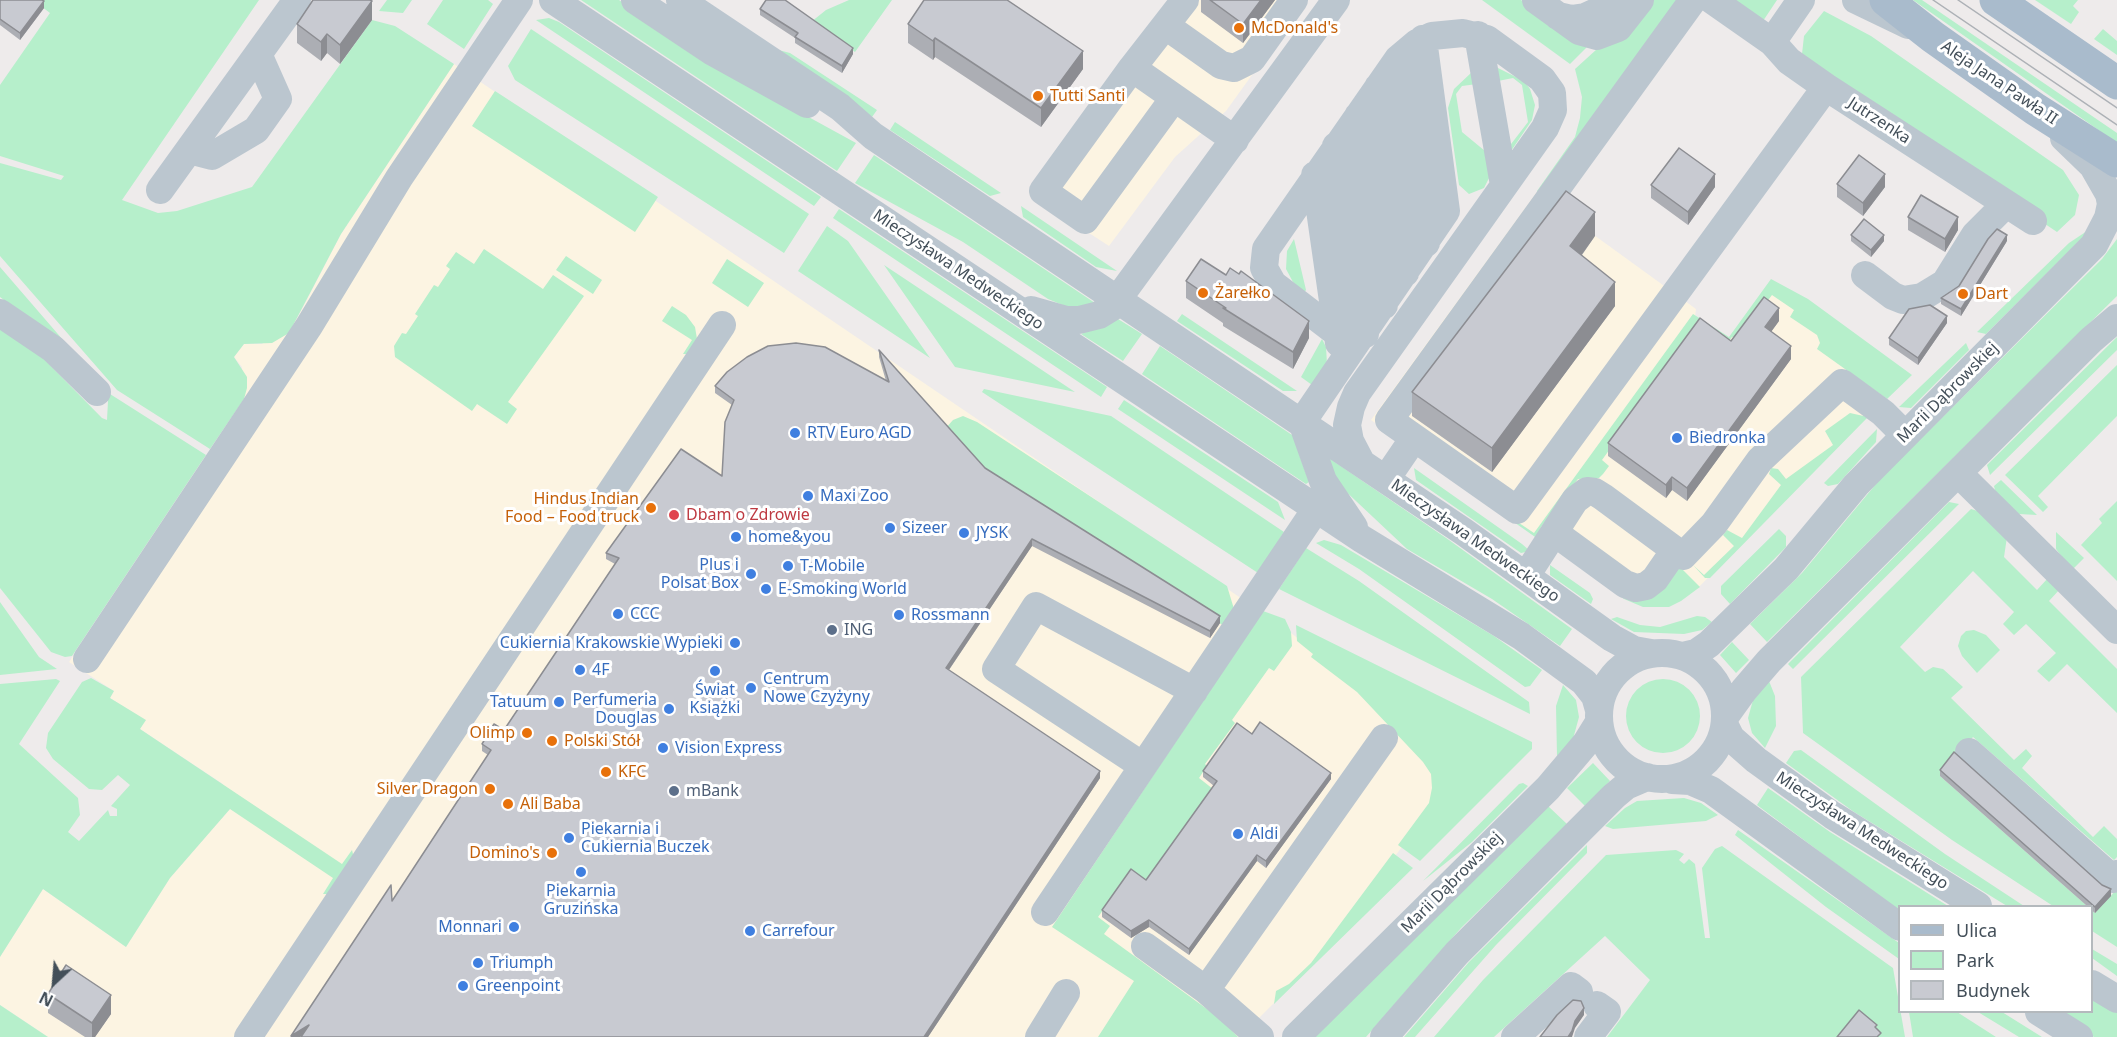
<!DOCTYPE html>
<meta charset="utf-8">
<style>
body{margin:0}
#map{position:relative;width:2117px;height:1037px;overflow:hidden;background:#eeebeb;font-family:"Noto Sans",sans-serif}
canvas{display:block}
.legend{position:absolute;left:1898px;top:905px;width:195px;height:108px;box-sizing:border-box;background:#fff;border:2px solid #b4b9bd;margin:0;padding:8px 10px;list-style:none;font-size:18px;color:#434f59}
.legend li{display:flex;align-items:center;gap:12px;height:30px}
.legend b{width:30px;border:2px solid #b4b9bd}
.north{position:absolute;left:24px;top:953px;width:60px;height:60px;-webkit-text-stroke:4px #fff;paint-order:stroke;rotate:206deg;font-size:16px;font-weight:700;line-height:24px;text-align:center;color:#434f59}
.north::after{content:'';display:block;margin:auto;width:21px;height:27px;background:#434f59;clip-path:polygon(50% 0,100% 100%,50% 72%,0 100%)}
</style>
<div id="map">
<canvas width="2117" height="1037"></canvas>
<ul class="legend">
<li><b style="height:8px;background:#a9bbcc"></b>Ulica</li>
<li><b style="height:16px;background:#b6efcb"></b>Park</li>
<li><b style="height:16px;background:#c8cad1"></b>Budynek</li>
</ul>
<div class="north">N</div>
</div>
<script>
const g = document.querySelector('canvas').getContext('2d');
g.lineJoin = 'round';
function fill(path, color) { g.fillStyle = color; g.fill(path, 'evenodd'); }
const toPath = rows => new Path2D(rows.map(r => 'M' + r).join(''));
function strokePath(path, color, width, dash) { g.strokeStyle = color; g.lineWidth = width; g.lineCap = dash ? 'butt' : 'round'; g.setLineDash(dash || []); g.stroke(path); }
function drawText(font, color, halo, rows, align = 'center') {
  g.font = font + ' "Noto Sans",sans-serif'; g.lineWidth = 6; g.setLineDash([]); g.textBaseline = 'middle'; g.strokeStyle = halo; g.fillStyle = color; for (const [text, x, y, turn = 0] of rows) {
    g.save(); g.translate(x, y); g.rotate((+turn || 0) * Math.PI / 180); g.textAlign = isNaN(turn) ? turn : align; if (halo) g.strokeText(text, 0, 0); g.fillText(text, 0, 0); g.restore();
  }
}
const commercial = toPath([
 [1170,0,1306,0,1226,111,1175,157,1109,246,1029,194],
 [454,64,1282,626,1359,686,1434,767,1443,792,1319,958,1240,1037,48,1037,0,1005,0,957,43,889,126,947,170,878,230,809,223,784,140,729,145,720,110,698,114,691,69,662,244,399,242,367,234,357,244,344,262,344,297,319,341,234],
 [1536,193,1696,309,1695,317,1729,340,1768,287,1900,382,1696,590,1676,603,1534,535,1371,420]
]);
const green = toPath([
 [33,0,259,0,122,200,158,213,177,211,252,187,372,20,395,26,454,64,341,234,289,333,272,343,244,344,234,357,247,377,247,388,244,399,210,449,117,390,0,256,0,163,61,180,64,176,0,156,0,85,50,13],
 [387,0,412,0,403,13,379,11],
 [443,0,488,0,493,4,464,49,427,24],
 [581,0,619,0,732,75,856,143,837,171],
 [849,0,892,0,855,52,811,22,826,10],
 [1482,0,1521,0,1577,41,1588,46,1570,64],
 [1651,0,1679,0,1538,193,1537,191,1575,137,1580,118,1582,97,1575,69],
 [1733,0,1777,0,1763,21],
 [1913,0,1922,0,2117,133,2117,143],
 [2035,0,2078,0,2073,6,2079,12,2071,24],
 [1824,11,1871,36,2063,170,2079,195,2075,215,2057,232,1808,65,1802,54,1804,36],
 [549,18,559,22,821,197,814,206,536,20],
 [531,29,809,214,784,253,515,80,508,66],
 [2103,29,2117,41,2117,55,2094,39],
 [767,47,790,53,877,110,872,117],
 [1498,68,1524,81,1530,89,1535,105,1532,120,1511,151,1508,148,1528,122,1522,85,1513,78,1498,81],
 [1472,72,1477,84,1462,86,1456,94,1462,132,1485,151,1491,174,1484,188,1469,194,1459,185,1448,108,1454,89],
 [495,91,658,197,635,232,472,126],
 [895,122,1001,193,990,196,890,130],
 [874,155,1095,303,1082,308,1065,306,1048,299,963,242,855,183],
 [1021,206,1117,271,1096,267,1023,217],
 [839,209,1107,387,1101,397,833,218],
 [827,226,848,241,930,358,798,271],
 [2093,227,1986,334,1977,332,2069,243],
 [1294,239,1306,290,1304,293,1293,282,1286,269,1287,251],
 [2117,239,2117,296,1767,642,1750,624,1802,573,1881,478,2102,259],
 [484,249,543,289,553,275,584,296,508,402,517,409,507,424,477,404,472,411,395,357,394,346,402,333,406,334,418,316,415,314,434,285,438,287,450,269,446,266,456,252,474,264],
 [566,256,602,280,593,294,556,270],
 [727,259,764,283,748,307,712,283],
 [884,265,1075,392,955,367],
 [0,267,76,355,0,297],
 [1771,279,1808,299,1912,375,1887,399,1817,349,1820,343,1817,335,1790,317,1794,310,1772,295,1738,340,1732,337,1726,345,1689,339,1602,460,1609,466,1603,474,1599,478,1578,479,1541,527,1538,539,1431,464,1534,533,1693,314,1729,337],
 [672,306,686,315,695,327,697,339,688,354,683,354,692,340,662,321],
 [1182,314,1297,391,1283,391,1177,321],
 [1118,319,1142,334,1123,361,1081,334],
 [0,326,34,349,102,418,107,420,108,401,105,396,110,394,206,455,72,656,65,657,51,652,0,588],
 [2117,337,2117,350,1990,475,1987,465],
 [1322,339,1326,347,1327,364,1312,385,1301,377],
 [1966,343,1969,350,1911,408,1899,407],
 [1160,346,1298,439,1299,454,1309,482,1306,484,1142,374],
 [2117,365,2117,416,2038,496,2048,507,2043,512,2005,475],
 [984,389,1111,416,1284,532,1258,573,982,392],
 [1124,400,1278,502,1285,520,1118,409],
 [1850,413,1868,417,1710,578,1705,578,1693,565,1704,575,1734,546,1723,535,1727,530,1742,538,1781,485,1769,474,1771,468,1778,469,1786,479,1833,445,1825,431],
 [963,416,977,422,1227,586,1234,609,1224,626,976,463,945,429,953,420],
 [1877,429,1876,442,1838,484,1828,486,1824,483],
 [1326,456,1449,540,1572,629,1560,646,1492,599,1407,549,1340,486],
 [1414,468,1522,544,1530,551,1521,553,1416,480],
 [2001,480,2037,515,2019,514,1996,494,1994,486],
 [2117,501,2117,581,2081,545,2102,523,2099,519],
 [1949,502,1959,504,1793,669,1788,664],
 [1971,509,1981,512,2007,537,2004,557,2037,590,2048,578,2060,589,2049,601,2117,669,2117,713,2067,664,2049,682,2037,671,2056,653,2026,624,2014,635,2003,624,2014,612,1973,571,1900,647,1925,672,1933,667,1943,669,1963,687,1951,698,2014,760,2026,749,2032,756,2022,768,2093,837,2104,826,2117,839,2117,857,2114,860,1973,737,1940,776,2087,906,2053,906,1952,840,1803,733,1801,677],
 [1779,529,1786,536,1786,547,1730,604,1721,594,1721,586],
 [2056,532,2084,558,2072,570,2056,549],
 [1324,540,1341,545,1494,636,1542,670,1530,686,1525,687,1359,569,1316,543],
 [1306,548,1359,581,1529,702,1530,714,1279,589],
 [1550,565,1590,593,1593,599,1591,604,1550,575],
 [1679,566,1700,587,1681,601,1669,607,1643,607,1624,599,1616,593],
 [0,602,39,657,57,669,0,675],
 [1263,611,1285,619,1291,632,1292,646,1274,671,1269,668,1232,720,1235,723,1205,764,1207,766,1199,778,1213,789,1146,882,1131,872,1098,917,1110,926,1104,934,1222,1020,1238,1037,1098,1037,1134,981,1052,927],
 [1697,616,1705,617,1712,622,1702,630,1684,634,1634,632,1611,619,1617,617,1640,625,1660,627],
 [1296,625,1532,742,1532,749,1420,861,1398,845,1429,803,1432,788,1431,774,1423,762,1357,692,1311,657,1313,654,1297,641],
 [1974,630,1986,635,2000,650,1977,673,1962,656,1958,646,1961,636,1966,631],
 [1732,642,1749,660,1736,673,1720,655],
 [91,678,114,691,110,698,146,720,140,729,342,864,352,850,354,858,328,894,323,894,333,878,230,809,170,878,126,947,43,889,0,957,0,684,56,679,60,681,19,744,78,798,80,815,68,832,79,841,108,810,110,816,117,816,117,809,111,806,130,785,118,775,102,790,89,789,53,759,46,748,48,733,82,682],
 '1626 716a37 37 0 1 1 74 0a37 37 0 1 1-74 0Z',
 [1769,681,1775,696,1776,726,1765,748,1752,733,1748,718,1753,700],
 [1563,685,1576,700,1579,717,1573,739,1557,756,1556,706],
 [1801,750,1945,854,2024,906,2007,906,1854,812,1786,763,1794,751],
 [1593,763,1610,781,1585,806,1567,788],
 [1523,783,1528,786,1472,842,1423,881,1519,784],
 [1768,788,1830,832,1948,906,1900,906,1899,911,1757,805],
 [1684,798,1701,803,1718,815,1706,821,1613,829,1605,826,1625,808,1637,801],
 [1548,806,1567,824,1461,928,1366,1037,1315,1037],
 [1738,830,1899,943,1899,959,1826,907,1735,835],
 [1587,845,1587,853,1496,945,1415,1037,1404,1037,1469,962],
 [1722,846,1893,968,1905,1037,1607,1037,1650,980,1605,936,1494,1037,1434,1037,1483,980,1606,855,1676,850,1684,854,1679,860,1684,864,1689,859,1695,864,1705,938,1710,938,1702,868,1715,849],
 [1393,853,1413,868,1274,1004,1276,991,1289,984,1311,963],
 [2117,889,2117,947,2092,931,2092,910,2095,913],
 [2092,949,2117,964,2117,976,2092,958],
 [2092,992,2117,1007,2117,1037,2094,1037,2052,1012,2092,1012],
 [0,1005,48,1037,0,1037],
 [1909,1012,1957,1012,1996,1037,1913,1037],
 [1978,1012,2002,1012,2042,1037,2019,1037]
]);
const minor = toPath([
 [553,0,1362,539,1521,636,1584,682,1595,696,1599,710],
 [635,0,713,52,807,104],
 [680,0,840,107,873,136,1464,532,1612,638,1634,650,1651,653],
 [1536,0,1579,31,1597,36,1618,28,1640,0],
 [1693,0,1389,420,1517,510,1826,87],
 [1712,0,1772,42,1789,61,1826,87,2033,221],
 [1856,0,1908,25],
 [1558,16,1571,19,1585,17,1607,7,1615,0],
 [1166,26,1221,65,1234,68,1252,59,1294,0],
 [1478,35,1504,185],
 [1772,42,1801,0],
 [1398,59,1426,243],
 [1132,68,1235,140],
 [1378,87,1405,273],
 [1174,98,1085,220,1043,191,1132,68,1185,0],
 [1358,116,1384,305],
 [1336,146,1365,334],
 [189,150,212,156,256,130,278,99,258,54],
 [1315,175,1339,343],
 [160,190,297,0],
 [1865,275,1893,296,1903,300,1922,297,1945,283,1975,235,2006,204],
 [1031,310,1066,320,1079,320,1099,315,1112,307,1336,0],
 [0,313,53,349,97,392],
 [1337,333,1273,284,1264,268,1266,249,1398,59,1417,43,1432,36,1463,33,1487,39,1542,79,1552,93,1553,110,1545,128,1357,393,1351,407,1347,425,1350,441,1361,462],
 [1302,422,1446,211,1423,39],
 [1302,422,1323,481,1354,527],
 [1958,473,2117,630],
 [1386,479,1414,438],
 [1555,533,1625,584,1636,588,1646,586,1655,579,1675,550],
 [1526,576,1575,500,1587,491,1595,492,1603,497,1683,556,1714,524,1760,460,1842,383,1883,413,1905,435],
 '1599 716a63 63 0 1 1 126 0a63 63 0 1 1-126 0Z',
 [1683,656,1696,653,1709,644,1786,569,1856,485,2094,245,2108,218,2111,204,2109,194,2093,166,2064,138],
 [87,659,309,326,399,178,519,0],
 [1726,715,1744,690,1769,661,2091,340,2117,318],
 [1725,726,1731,738,1756,760,1832,815,1978,906],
 [1969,752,2113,879,2117,874],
 [1143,766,996,669,1036,606,1194,691],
 [1672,780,1690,781,1711,790,1900,927],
 [1045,912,1316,509],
 [1145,946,1206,990],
 [2092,984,2117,999],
 [2039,1012,2079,1037],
 [248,1037,722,325],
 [1039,1037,1066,993],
 [1260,1037,1206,990,1384,738],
 [1296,1037,1548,788,1586,743,1599,722],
 [1384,1037,1457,953,1614,796,1626,786,1647,777],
 [1515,1037,1571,986,1579,992],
 [1588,1037,1607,1012,1597,1005]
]);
const major = toPath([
 [1886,0,1933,37,2035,109,2117,161],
 [1996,0,2117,83]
]);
const tram = toPath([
 [1933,0,2117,125],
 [1958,0,2117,108]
]);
const wall = toPath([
 [0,0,44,8,20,40,0,25],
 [1201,0,1275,0,1243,43,1201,12],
 [760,9,853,54,842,73,795,43,795,38,760,15],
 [372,20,340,64,327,53,321,61,297,43,297,24],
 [908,24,1083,69,1041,127,935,57,933,60,908,43],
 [1837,184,1885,187,1863,216,1837,197],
 [1651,185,1715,187,1688,225,1651,198],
 [1908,217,1958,230,1945,252,1908,230],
 [1851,235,1884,241,1871,257,1851,241],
 [1595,236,1582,255,1615,306,1492,472,1412,416,1412,392],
 [2007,241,1961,316,1941,304,1941,298,1959,286],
 [1186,281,1309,338,1293,369,1223,326,1223,323,1186,298],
 [1779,321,1771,332,1791,359,1687,501,1672,490,1666,498,1608,456,1608,443,1731,341],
 [1947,323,1918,365,1889,345,1889,338],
 [879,350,985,468,1220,623,1210,638,1032,546,949,670,1100,778,928,1037,301,1037,301,1036,291,1037,392,901,488,755,482,751,482,744,504,730,615,564,606,559,606,553,722,476,732,405,715,393,715,386,886,381,879,357],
 [1252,734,1331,779,1266,868,1257,861,1189,955,1149,927,1131,938,1102,917,1102,910,1146,880,1214,786,1203,777,1203,771],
 [1940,770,2111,896,2095,913,2091,910,2091,906,2087,906,1940,776],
 [48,994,111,1014,95,1037,85,1037,48,1013]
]);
const shadedWall = toPath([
 [1261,0,1275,0,1243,43,1243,24],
 [44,1,44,8,20,40,20,33],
 [372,1,372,20,340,64,340,45],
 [327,34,327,53,321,61,321,42],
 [935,38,935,57,933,60,933,41],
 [853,48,853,54,842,73,842,66],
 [1083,51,1083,69,1041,127,1041,108],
 [1715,174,1715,187,1688,225,1688,212],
 [1885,174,1885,187,1863,216,1863,203],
 [1595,212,1595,236,1570,271,1570,246],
 [1958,217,1958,230,1945,252,1945,239],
 [1884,235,1884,241,1871,257,1871,250],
 [2007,235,2007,241,1961,316,1961,309],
 [1615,282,1615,306,1492,472,1492,448],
 [1779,308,1779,321,1765,340,1765,327],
 [1947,316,1947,323,1918,365,1918,358],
 [1309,321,1309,338,1293,369,1293,352],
 [1791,346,1791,359,1687,501,1687,488],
 [1672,477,1672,490,1666,498,1666,485],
 [1032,539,1032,546,946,674,946,668],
 [1220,616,1220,623,1210,638,1210,631],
 [1100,771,1100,778,928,1037,924,1037],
 [1331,773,1331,779,1266,868,1266,861],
 [1257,855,1257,861,1189,955,1189,949],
 [2111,889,2111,896,2095,913,2095,907],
 [1149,920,1149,927,1131,938,1131,931],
 [111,995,111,1014,95,1037,92,1037,92,1023],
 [1584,1008,1584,1015,1575,1028,1572,1037,1568,1037,1575,1021],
 [309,1025,309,1032,300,1037,291,1037,291,1036]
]);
const building = toPath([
 [0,0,42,0,44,1,20,33,0,19,0,0],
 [313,0,370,0,372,1,340,45,327,34,321,42,297,24,313,0],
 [766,0,785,0,853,48,842,66,795,37,798,33,760,9,766,0],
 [924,0,1007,0,1083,51,1041,108,935,38,933,41,908,24,924,0],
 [1210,0,1261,0,1243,24,1210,0],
 [1679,148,1715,174,1688,212,1651,185,1679,148],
 [1859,155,1885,174,1863,203,1837,184,1859,155],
 [1566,191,1595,212,1570,246,1615,282,1492,448,1412,392,1566,191],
 [1921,195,1958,217,1945,239,1908,217,1921,195],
 [1864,219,1884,235,1871,250,1851,235,1864,219],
 [1997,229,2007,235,1961,309,1941,298,1959,286,1988,239,1997,229],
 [1201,259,1226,275,1230,268,1239,274,1241,271,1309,321,1293,352,1223,308,1226,308,1186,281,1201,259],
 [1764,297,1779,308,1765,327,1791,346,1687,488,1672,477,1666,485,1608,443,1700,318,1731,341,1764,297],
 [1930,305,1947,316,1918,358,1889,338,1909,309,1930,305],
 [796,343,825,347,889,382,879,350,985,468,1220,616,1210,631,1032,539,946,668,1100,771,924,1037,301,1037,309,1025,291,1036,391,885,392,901,491,750,482,744,494,724,504,730,619,558,606,553,681,449,722,476,725,422,734,400,715,386,727,372,747,357,768,346,796,343],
 [1260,722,1331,773,1266,861,1257,855,1189,949,1149,920,1131,931,1102,910,1131,869,1146,880,1217,781,1203,771,1237,723,1252,734,1260,722],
 [1954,752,2102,885,2111,889,2095,907,1940,770,1954,752],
 [66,965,111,995,92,1023,48,994,66,965],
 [1573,1000,1581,1001,1584,1008,1575,1021,1572,1031,1568,1037,1540,1037,1557,1015,1573,1000],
 [1859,1010,1877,1025,1875,1027,1881,1033,1877,1037,1837,1037,1859,1010]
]);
const markers = [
 [1239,28,6,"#e8710a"],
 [1038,96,6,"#e8710a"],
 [1203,293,6,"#e8710a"],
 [1963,294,6,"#e8710a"],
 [795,433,6,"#3f7fe0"],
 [1677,438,6,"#3f7fe0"],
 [808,496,6,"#3f7fe0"],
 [651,508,6,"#e8710a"],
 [674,515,6,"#e0444e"],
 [890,528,6,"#3f7fe0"],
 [964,533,6,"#3f7fe0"],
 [736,537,6,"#3f7fe0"],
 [788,566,6,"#3f7fe0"],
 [751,574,6,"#3f7fe0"],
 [766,589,6,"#3f7fe0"],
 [618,614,6,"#3f7fe0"],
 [899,615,6,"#3f7fe0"],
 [832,630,6,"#5c6f8a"],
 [735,643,6,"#3f7fe0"],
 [580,670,6,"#3f7fe0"],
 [715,671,6,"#3f7fe0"],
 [751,688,6,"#3f7fe0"],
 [559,702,6,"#3f7fe0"],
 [669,709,6,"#3f7fe0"],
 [527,733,6,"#e8710a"],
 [552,741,6,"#e8710a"],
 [663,748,6,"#3f7fe0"],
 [606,772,6,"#e8710a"],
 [490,789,6,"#e8710a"],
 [674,791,6,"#5c6f8a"],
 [508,804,6,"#e8710a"],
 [1238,834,6,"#3f7fe0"],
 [569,838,6,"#3f7fe0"],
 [552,853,6,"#e8710a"],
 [581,872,6,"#3f7fe0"],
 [514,927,6,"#3f7fe0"],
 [750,931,6,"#3f7fe0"],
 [478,963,6,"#3f7fe0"],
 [463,986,6,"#3f7fe0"]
];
const foodNames = [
 ["McDonald's",1251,28],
 ["Tutti Santi",1050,96],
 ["Żarełko",1215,293],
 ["Dart",1975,294],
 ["Hindus Indian",639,499,"right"],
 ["Food – Food truck",639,517,"right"],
 ["Olimp",515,733,"right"],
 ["Polski Stół",564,741],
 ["KFC",618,772],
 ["Silver Dragon",478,789,"right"],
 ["Ali Baba",520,804],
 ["Domino's",540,853,"right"]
];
const streetNames = [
 ["Aleja Jana Pawła II",1999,83,34],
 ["Jutrzenka",1879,121,33],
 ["Mieczysława Medweckiego",958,270,34],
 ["Marii Dąbrowskiej",1948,393,-45],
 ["Mieczysława Medweckiego",1475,541,35],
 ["Mieczysława Medweckiego",1862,831,33],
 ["Marii Dąbrowskiej",1452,883,-45]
];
const shopNames = [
 ["RTV Euro AGD",807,433],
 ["Biedronka",1689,438],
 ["Maxi Zoo",820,496],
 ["Sizeer",902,528],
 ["JYSK",976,533],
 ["home&you",748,537],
 ["Plus i",739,565,"right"],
 ["Polsat Box",739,583,"right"],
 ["T-Mobile",800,566],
 ["E-Smoking World",778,589],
 ["CCC",630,614],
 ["Rossmann",911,615],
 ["Cukiernia Krakowskie Wypieki",723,643,"right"],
 ["4F",592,670],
 ["Centrum",763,679],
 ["Nowe Czyżyny",763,697],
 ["Świat",715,690,"center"],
 ["Książki",715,708,"center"],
 ["Perfumeria",657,700,"right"],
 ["Douglas",657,718,"right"],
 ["Tatuum",547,702,"right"],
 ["Vision Express",675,748],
 ["Piekarnia i",581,829],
 ["Cukiernia Buczek",581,847],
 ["Aldi",1250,834],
 ["Piekarnia",581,891,"center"],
 ["Gruzińska",581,909,"center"],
 ["Monnari",502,927,"right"],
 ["Carrefour",762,931],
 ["Triumph",490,963],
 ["Greenpoint",475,986]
];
const healthNames = [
 ["Dbam o Zdrowie",686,515]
];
const serviceNames = [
 ["ING",844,630],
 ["mBank",686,791]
];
fill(commercial, '#fcf4e2');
fill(green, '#b6efcb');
strokePath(minor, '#bbc6cf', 28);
strokePath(major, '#a9bbcc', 33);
strokePath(tram, '#adb1b6', 1.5);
fill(wall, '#acaeb4');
fill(shadedWall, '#8c8d92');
fill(building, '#c8cad1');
strokePath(building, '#8c8d92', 1.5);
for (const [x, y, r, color] of markers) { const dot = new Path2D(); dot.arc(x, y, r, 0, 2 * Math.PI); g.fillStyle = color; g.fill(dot); strokePath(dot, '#fff', 2); }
drawText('16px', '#c56008', '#fff', foodNames, 'left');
drawText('16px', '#434f59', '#fff', streetNames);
drawText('16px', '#366cbe', '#fff', shopNames, 'left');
drawText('16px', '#be3a42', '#fff', healthNames, 'left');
drawText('16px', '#4e5e75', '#fff', serviceNames, 'left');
</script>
